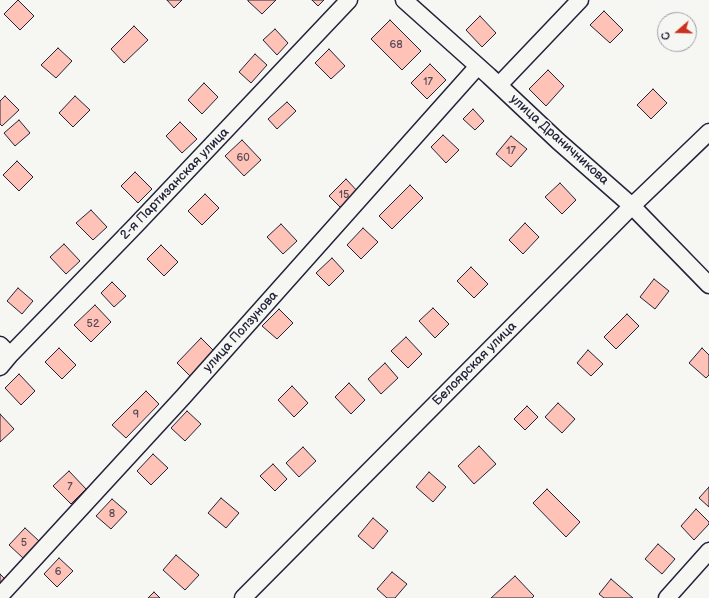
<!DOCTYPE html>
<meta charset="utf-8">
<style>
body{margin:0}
#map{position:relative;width:709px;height:598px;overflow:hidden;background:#f6f6f2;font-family:"Balsamiq Sans",sans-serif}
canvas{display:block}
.north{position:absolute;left:657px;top:12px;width:40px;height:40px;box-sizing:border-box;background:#f6f6f2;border:1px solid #a1a1a9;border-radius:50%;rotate:250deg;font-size:11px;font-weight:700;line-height:16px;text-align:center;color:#22223b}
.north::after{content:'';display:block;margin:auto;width:14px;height:18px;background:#c8321e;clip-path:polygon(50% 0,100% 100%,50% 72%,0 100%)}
</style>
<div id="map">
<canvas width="709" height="598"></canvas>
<div class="north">С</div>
</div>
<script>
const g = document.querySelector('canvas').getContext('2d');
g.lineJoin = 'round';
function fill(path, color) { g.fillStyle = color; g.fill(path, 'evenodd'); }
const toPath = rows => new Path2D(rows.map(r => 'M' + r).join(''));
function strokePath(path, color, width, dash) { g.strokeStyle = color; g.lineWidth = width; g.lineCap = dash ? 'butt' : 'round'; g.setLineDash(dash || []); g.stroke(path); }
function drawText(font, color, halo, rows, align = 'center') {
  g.font = font + ' "Balsamiq Sans",sans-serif'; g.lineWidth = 3; g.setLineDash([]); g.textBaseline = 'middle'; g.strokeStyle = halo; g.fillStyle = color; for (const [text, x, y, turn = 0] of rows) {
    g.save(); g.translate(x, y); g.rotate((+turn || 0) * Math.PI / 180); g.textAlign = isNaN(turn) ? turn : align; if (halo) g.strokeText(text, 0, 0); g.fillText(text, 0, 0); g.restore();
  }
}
const building = toPath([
 [18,0,34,16,20,30,4,14,18,0],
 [167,0,182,0,174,8,167,0],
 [248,0,276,0,262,14,248,1,248,0],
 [312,0,324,0,318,6,312,0],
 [604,11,623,30,610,43,590,25,604,11],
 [480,16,496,33,482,47,466,30,480,16],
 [390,20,421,51,402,70,371,39,390,20],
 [134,26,148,40,124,63,111,49,134,26],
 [275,29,288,43,277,55,263,40,275,29],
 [58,48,72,61,56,78,41,65,58,48],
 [329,49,345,66,331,79,315,63,329,49],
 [255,54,267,65,251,83,239,72,255,54],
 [430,64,446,80,427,99,411,83,430,64],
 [548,70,564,86,546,106,529,89,548,70],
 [204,83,218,97,202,114,188,100,204,83],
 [653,89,667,103,651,119,637,105,653,89],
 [5,96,19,110,2,126,0,124,0,101,5,96],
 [75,96,90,110,73,127,59,113,75,96],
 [287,102,296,111,277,129,268,119,287,102],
 [473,109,484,121,475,130,463,119,473,109],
 [19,120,30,133,15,146,4,133,19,120],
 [180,122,197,139,182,153,166,136,180,122],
 [443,135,459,150,446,163,431,147,443,135],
 [511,136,527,149,511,167,496,154,511,136],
 [242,140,261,160,244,176,225,156,242,140],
 [17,161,33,177,19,191,3,175,17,161],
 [135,172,152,189,138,203,121,186,135,172],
 [346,179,360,194,343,210,329,196,346,179],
 [560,183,576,200,562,214,545,197,560,183],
 [410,185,423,198,392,229,379,216,410,185],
 [205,194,219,208,202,225,188,211,205,194],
 [91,210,107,227,93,240,76,223,91,210],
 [525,223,539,237,523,254,509,240,525,223],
 [281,224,297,241,283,254,267,237,281,224],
 [363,228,378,242,361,259,347,245,363,228],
 [64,244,80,261,66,274,50,257,64,244],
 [161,245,178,262,164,276,147,259,161,245],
 [332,258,344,271,329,286,316,273,332,258],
 [471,267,488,284,474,298,457,281,471,267],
 [654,279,669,291,655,309,640,297,654,279],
 [112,282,126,296,114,307,101,293,112,282],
 [18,288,33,301,22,314,7,301,18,288],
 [95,305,111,322,91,342,74,325,95,305],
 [433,308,449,324,435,338,419,321,433,308],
 [279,309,293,323,277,339,262,326,279,309],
 [627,314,639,326,616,349,604,337,627,314],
 [406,337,422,354,408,368,391,351,406,337],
 [201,338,215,352,191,377,177,363,201,338],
 [59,348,76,365,62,379,45,362,59,348],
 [702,348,709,355,709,375,706,378,689,363,702,348],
 [588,350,603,364,591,376,577,363,588,350],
 [385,363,398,378,381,394,368,379,385,363],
 [19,374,35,391,21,405,5,388,19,374],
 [349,383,365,400,351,414,335,397,349,383],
 [292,386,308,403,294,417,278,400,292,386],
 [146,391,159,404,126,438,112,425,146,391],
 [558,403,575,419,562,433,545,417,558,403],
 [527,406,538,417,525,430,514,419,527,406],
 [187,411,201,424,185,441,171,428,187,411],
 [0,414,14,429,0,442,0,414],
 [479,446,496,464,474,484,458,466,479,446],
 [303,447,316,461,299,477,286,463,303,447],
 [153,454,168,468,151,485,137,471,153,454],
 [273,464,287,479,275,491,260,476,273,464],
 [69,471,86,489,71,504,53,486,69,471],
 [429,472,446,487,433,502,416,487,429,472],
 [709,487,709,507,699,498,709,487],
 [547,489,580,522,566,537,533,503,547,489],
 [221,498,239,513,226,528,208,513,221,498],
 [112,499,127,512,111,529,96,516,112,499],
 [696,509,709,522,709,524,694,540,681,526,696,509],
 [373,518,388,531,373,549,358,536,373,518],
 [25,528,39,541,23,558,9,545,25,528],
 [658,544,675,559,662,574,645,559,658,544],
 [176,555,199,575,185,590,163,570,176,555],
 [59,558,73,571,57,587,44,574,59,558],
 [392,572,407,584,395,598,387,598,377,589,392,572],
 [0,574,5,579,0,584,0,574],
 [515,576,534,596,532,598,491,598,515,576],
 [611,579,633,598,604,598,599,594,611,579],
 [154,592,160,598,148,598,154,592]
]);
const minor = toPath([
 [404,0,489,76,558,141,632,206,709,285],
 [499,85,580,0],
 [0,345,10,355],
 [0,367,10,355,136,225,349,0],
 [0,596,183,397,478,66],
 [243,598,632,206,709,132],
 [667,598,709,551]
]);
const numberNames = [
 ["68",396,45],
 ["17",428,82],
 ["17",511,151],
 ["60",243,158],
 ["15",344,195],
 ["52",93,324],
 ["9",136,415],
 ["7",70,487],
 ["8",112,514],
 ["5",24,543],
 ["6",58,572]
];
const streetNames = [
 ["улица Драничникова",559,140,42],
 ["2-я Партизанская улица",175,184,-46],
 ["улица Ползунова",241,332,-48],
 ["Белоярская улица",475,364,-45]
];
fill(building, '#fec3b6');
strokePath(building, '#22223b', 1);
strokePath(minor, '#22223b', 19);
strokePath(minor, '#f6f6f2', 16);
drawText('11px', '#594a5a', null, numberNames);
drawText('13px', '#22223b', '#f6f6f2', streetNames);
</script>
